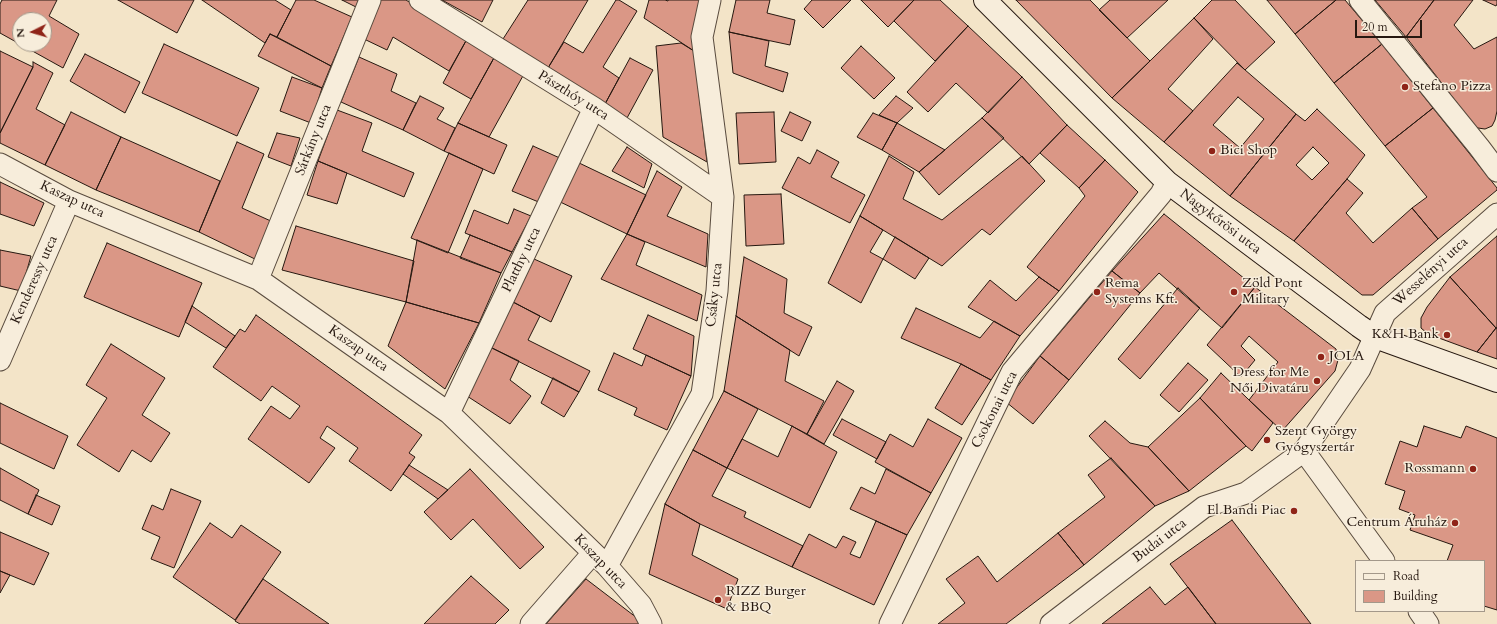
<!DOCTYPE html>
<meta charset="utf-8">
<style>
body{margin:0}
#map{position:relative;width:1497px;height:624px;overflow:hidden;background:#f3e4c8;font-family:Cardo,serif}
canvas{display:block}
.legend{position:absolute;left:1355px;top:560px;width:130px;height:52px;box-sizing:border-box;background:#f7eddb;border:1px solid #a3988a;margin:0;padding:5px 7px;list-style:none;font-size:12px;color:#261810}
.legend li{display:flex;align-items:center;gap:8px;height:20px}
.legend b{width:20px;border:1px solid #a3988a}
.north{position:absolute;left:12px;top:12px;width:40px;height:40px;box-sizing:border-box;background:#f7eddb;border:1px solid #a3988a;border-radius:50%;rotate:265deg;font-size:11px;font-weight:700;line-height:16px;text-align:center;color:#261810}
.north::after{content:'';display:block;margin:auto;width:14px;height:18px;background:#8f2418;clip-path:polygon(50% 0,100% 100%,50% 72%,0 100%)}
.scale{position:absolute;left:1355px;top:20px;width:67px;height:18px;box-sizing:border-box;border:2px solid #261810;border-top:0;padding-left:5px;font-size:12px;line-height:14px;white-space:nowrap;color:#261810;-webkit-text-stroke:3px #f7eddb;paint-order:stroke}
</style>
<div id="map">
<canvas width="1497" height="624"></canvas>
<ul class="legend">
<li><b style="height:5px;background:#f7eddb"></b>Road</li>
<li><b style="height:11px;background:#da9786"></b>Building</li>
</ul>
<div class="north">N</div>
<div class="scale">20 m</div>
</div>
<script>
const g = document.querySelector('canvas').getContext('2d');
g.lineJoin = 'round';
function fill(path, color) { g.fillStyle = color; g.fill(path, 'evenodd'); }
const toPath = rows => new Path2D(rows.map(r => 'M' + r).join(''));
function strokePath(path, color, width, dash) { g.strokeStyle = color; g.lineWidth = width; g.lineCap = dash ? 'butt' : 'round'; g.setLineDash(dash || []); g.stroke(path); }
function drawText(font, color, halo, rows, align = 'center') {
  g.font = font + ' Cardo,serif'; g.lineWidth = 3; g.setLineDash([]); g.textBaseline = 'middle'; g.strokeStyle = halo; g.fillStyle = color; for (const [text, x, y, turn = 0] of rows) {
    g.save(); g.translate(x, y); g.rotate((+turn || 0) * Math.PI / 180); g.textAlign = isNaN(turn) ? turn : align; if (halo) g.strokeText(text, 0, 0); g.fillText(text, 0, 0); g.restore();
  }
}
const building = toPath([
 [2,0,57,0,49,16,79,34,63,68,0,33,0,4,2,0],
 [20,20,44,20,44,44,20,44,20,20],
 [118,0,194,0,177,33,118,0],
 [202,0,275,0,291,10,277,37,270,34,265,43,202,0],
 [296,0,314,0,352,17,331,66,277,37,296,0],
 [342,0,359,0,356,7,342,0],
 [380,0,406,0,467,39,449,71,393,37,387,50,364,39,380,0],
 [442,0,493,0,482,22,442,0],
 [528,0,588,0,548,68,503,39,528,0],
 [616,0,619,0,637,11,603,67,619,78,605,104,548,68,564,42,583,53,616,0],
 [649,0,665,0,668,1,668,0,702,0,694,51,644,18,649,0],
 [736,0,770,0,767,13,795,20,790,45,729,32,736,0],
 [812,0,851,0,823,28,804,9,812,0],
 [861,0,914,0,888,27,861,0],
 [914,0,940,0,968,26,935,61,894,21,914,0],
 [1016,0,1090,0,1150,61,1112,98,1016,0],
 [1110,0,1168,0,1127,38,1099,10,1110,0],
 [1212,0,1235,0,1275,42,1245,70,1194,18,1212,0],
 [1267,0,1336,0,1295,34,1267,0],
 [1336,0,1345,0,1382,44,1334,83,1295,34,1336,0],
 [1375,0,1434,0,1406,37,1375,0],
 [1434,0,1473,0,1454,25,1474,49,1497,37,1497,111,1495,120,1492,126,1485,129,1478,128,1471,121,1406,37,1434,0],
 [1483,0,1497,0,1497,4,1496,6,1483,0],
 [1194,18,1213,39,1168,89,1193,111,1164,142,1112,98,1194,18],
 [968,26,1022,77,988,113,956,83,928,112,907,92,968,26],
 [729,32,769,41,765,66,788,73,783,92,733,73,729,32],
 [270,34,331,66,322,88,258,56,270,34],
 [467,39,495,56,471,99,443,83,467,39],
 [681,43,694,51,707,162,663,137,656,46,681,43],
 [164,44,259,88,237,136,142,93,164,44],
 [1382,44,1433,108,1385,146,1334,83,1382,44],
 [861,46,895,78,874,99,841,68,861,46],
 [0,51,33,67,0,133,0,51],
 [85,54,140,82,125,113,70,81,85,54],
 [495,56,524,74,489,137,458,123,495,56],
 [359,57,397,74,391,91,416,103,403,130,341,102,359,57],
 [630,58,653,70,627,118,605,104,630,58],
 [33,62,53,73,36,109,65,125,45,165,0,143,0,133,33,67,33,62],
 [1237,63,1296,114,1230,196,1164,142,1237,63],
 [1238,97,1264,119,1240,148,1213,125,1238,97],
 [292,77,322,88,311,123,280,111,292,77],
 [1022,77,1067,125,1029,164,982,118,1022,77],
 [420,96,444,108,437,119,455,128,444,151,403,130,420,96],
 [896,96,913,108,897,123,879,115,896,96],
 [1433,108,1497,188,1497,190,1438,239,1412,208,1427,197,1385,146,1433,108],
 [1317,109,1365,155,1347,179,1294,241,1230,196,1296,114,1305,121,1317,109],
 [1313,147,1329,163,1312,180,1296,165,1313,147],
 [337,110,372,123,362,151,414,173,404,197,318,161,337,110],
 [71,112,121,137,96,190,45,165,71,112],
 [774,112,776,162,739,164,736,113,774,112],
 [790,112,811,122,802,141,781,131,790,112],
 [873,113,897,123,882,150,857,137,873,113],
 [982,118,1004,138,939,195,919,172,982,118],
 [458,123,507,145,494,174,444,151,458,123],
 [897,123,945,150,919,172,882,150,897,123],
 [1067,125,1105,160,1079,188,1040,153,1067,125],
 [277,133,300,138,291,166,268,157,277,133],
 [121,137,220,181,199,232,96,190,121,137],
 [237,142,264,154,242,208,273,222,257,260,199,232,237,142],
 [533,146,562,159,541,203,512,191,533,146],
 [627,147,652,164,644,188,612,171,627,147],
 [817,150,839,162,831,177,865,195,850,223,782,188,798,157,810,164,817,150],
 [449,153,483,169,448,253,411,238,449,153],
 [889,156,914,172,903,199,942,220,1022,156,1045,181,990,235,982,229,942,266,860,216,889,156],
 [1105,160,1138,192,1059,291,1039,277,1027,267,1085,196,1079,188,1105,160],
 [318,161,347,173,337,204,307,195,318,161],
 [575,161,646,195,627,234,554,199,575,161],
 [657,171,682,187,667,216,708,234,706,267,627,234,657,171],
 [1347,179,1363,193,1346,213,1373,243,1412,208,1438,239,1373,295,1362,295,1294,241,1347,179],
 [0,182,44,203,34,226,0,214,0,182],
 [781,194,784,244,746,246,744,195,781,194],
 [514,209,531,216,512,252,465,233,474,210,508,224,514,209],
 [1164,214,1255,287,1222,328,1159,273,1140,293,1112,271,1164,214],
 [860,216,883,230,870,252,883,259,861,303,828,283,860,216],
 [296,226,414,261,406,302,282,270,296,226],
 [627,234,645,242,636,265,702,295,697,321,601,279,627,234],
 [470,235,512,252,501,273,460,258,470,235],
 [1497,236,1497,328,1496,328,1450,277,1497,236],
 [895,237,929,258,915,279,883,259,895,237],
 [417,240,501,273,479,323,406,302,417,240],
 [107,243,202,283,179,337,84,297,107,243],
 [0,250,31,256,21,291,0,286,0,250],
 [744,257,787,279,784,313,812,327,799,356,736,316,744,257],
 [534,259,572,276,551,322,513,302,534,259],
 [1112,271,1140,293,1069,380,1040,356,1112,271],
 [1039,277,1059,291,1020,336,968,307,990,280,1016,301,1039,277],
 [1450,277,1496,328,1477,352,1428,334,1421,328,1421,318,1427,307,1450,277],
 [1255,287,1336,349,1338,360,1335,371,1282,431,1249,400,1278,362,1249,336,1241,346,1255,360,1241,377,1207,345,1255,287],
 [1178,288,1200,308,1140,379,1118,359,1178,288],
 [406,302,479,323,445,389,388,346,406,302],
 [513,302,540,316,528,340,590,371,579,392,490,347,513,302],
 [192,306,235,336,226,348,185,322,192,306],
 [916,308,980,338,994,321,1020,336,991,380,961,364,901,338,916,308],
 [256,315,422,435,409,453,415,457,391,491,349,461,358,448,327,426,320,438,335,448,309,483,248,439,271,406,290,419,300,406,272,386,261,401,213,367,240,329,245,332,256,315],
 [648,315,694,336,691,376,633,349,648,315],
 [736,316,790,350,785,381,824,401,807,434,724,391,736,316],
 [1496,328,1497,328,1497,359,1477,352,1496,328],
 [111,344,165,378,142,415,170,433,151,462,132,450,119,472,77,445,107,398,86,385,111,344],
 [490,347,519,361,510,380,531,396,510,424,467,396,490,347],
 [614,353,642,366,646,355,691,376,667,430,634,415,637,408,598,390,614,353],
 [1040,356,1069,380,1033,424,1006,402,1040,356],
 [1188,363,1208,380,1179,412,1160,395,1188,363],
 [961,364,991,380,962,425,935,408,961,364],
 [1221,373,1273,423,1252,451,1246,446,1200,398,1221,373],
 [553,378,579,392,564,417,541,403,553,378],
 [837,381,854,391,824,444,807,434,837,381],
 [724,391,758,409,727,468,693,450,724,391],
 [1200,398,1246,446,1189,491,1148,447,1200,398],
 [0,403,68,436,54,469,0,443,0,403],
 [842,419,886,442,877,459,833,435,842,419],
 [928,419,962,438,931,493,875,462,890,434,913,447,928,419],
 [1105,421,1130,443,1148,447,1189,491,1155,506,1089,436,1105,421],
 [792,426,837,452,810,508,727,468,742,439,778,457,792,426],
 [1424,426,1461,438,1466,426,1497,438,1497,610,1484,606,1484,561,1447,561,1453,545,1410,530,1415,515,1399,509,1405,491,1385,484,1400,441,1417,447,1424,426],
 [693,450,727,468,712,496,746,512,744,517,803,546,792,567,700,524,665,504,693,450],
 [1111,458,1155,506,1084,565,1058,533,1105,497,1088,475,1111,458],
 [409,465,448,490,438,499,403,474,409,465],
 [0,468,39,490,28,514,0,500,0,468],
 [470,469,544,547,520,569,473,519,451,540,424,512,470,469],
 [886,469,931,493,907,535,850,509,861,487,875,494,886,469],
 [171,489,201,501,174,568,151,559,160,537,142,529,152,505,163,510,171,489],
 [36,495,60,506,52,525,28,514,36,495],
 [665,504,700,524,692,555,738,579,727,609,649,574,665,504],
 [1232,520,1311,624,1216,624,1170,564,1232,520],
 [876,521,907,535,874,605,792,567,809,534,836,548,843,536,856,542,850,554,860,558,876,521],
 [210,523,232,538,241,525,281,552,235,620,173,577,210,523],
 [0,532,49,553,34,585,0,571,0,532],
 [1058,533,1084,565,1006,624,938,624,965,603,946,579,978,556,997,582,1058,533],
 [0,571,10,575,0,593,0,571],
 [471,576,509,610,495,624,424,624,471,576],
 [263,579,329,624,240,624,235,621,263,579],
 [586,579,641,621,639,624,546,624,586,579],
 [1150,587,1165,605,1188,587,1216,624,1102,624,1150,587]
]);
const street = toPath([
 [420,0,594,108,723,197],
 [1360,0,1479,147,1497,171],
 [0,164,69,201,258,279,449,413,607,566,641,605,651,624],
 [258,279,370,0],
 [0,360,69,201],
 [449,413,594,108],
 [1304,451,1384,561],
 [607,566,702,394,717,291,723,197,702,37,710,0],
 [1419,611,1428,624],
 [531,624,593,553],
 [890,624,1012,372,1161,194,1167,182],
 [1051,624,1204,507,1246,493,1304,451,1360,369,1385,313,1497,214]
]);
const secondary = toPath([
 [985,0,1167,182,1359,326,1375,337,1497,381]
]);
const markers = [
 [1405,87,4,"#8f2418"],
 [1212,151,4,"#8f2418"],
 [1097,292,4,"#8f2418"],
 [1234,292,4,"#8f2418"],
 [1447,335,4,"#8f2418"],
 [1321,357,4,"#8f2418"],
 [1317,381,4,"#8f2418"],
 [1267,440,4,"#8f2418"],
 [1473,469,4,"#8f2418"],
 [1294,511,4,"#8f2418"],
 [1455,523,4,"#8f2418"],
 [718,600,4,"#8f2418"]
];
const poiNames = [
 ["Stefano Pizza",1413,87],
 ["Bici Shop",1220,151],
 ["Rema",1105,284],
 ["Systems Kft.",1105,300],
 ["Zöld Pont",1242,284],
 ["Military",1242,300],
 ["K&H Bank",1439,335,"right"],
 ["JOLA",1329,357],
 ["Dress for Me",1309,373,"right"],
 ["Női Divatáru",1309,389,"right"],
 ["Szent György",1275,432],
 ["Gyógyszertár",1275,448],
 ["Rossmann",1465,469,"right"],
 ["El Bandi Piac",1286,511,"right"],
 ["Centrum Áruház",1447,523,"right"],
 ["RIZZ Burger",726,592],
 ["& BBQ",726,608]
];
const streetNames = [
 ["Pászthóy utca",573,96,32],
 ["Sárkány utca",314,140,-68],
 ["Kaszap utca",72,200,25],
 ["Nagykőrösi utca",1220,222,37],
 ["Platthy utca",522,260,-64],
 ["Wesselényi utca",1431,272,-42],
 ["Kenderessy utca",35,280,-66],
 ["Csáky utca",715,295,-84],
 ["Kaszap utca",358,349,35],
 ["Csokonai utca",995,410,-63],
 ["Budai utca",1160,541,-37],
 ["Kaszap utca",600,562,46]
];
fill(building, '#da9786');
strokePath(building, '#261810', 1);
strokePath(street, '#594b3e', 23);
strokePath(secondary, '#261810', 24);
strokePath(street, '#f7eddb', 21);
strokePath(secondary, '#f7eddb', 22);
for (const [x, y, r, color] of markers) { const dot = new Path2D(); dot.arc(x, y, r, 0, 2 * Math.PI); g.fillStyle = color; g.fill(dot); strokePath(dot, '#f7eddb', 1.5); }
drawText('14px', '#261810', '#f7eddb', poiNames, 'left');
drawText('14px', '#261810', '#f7eddb', streetNames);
</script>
